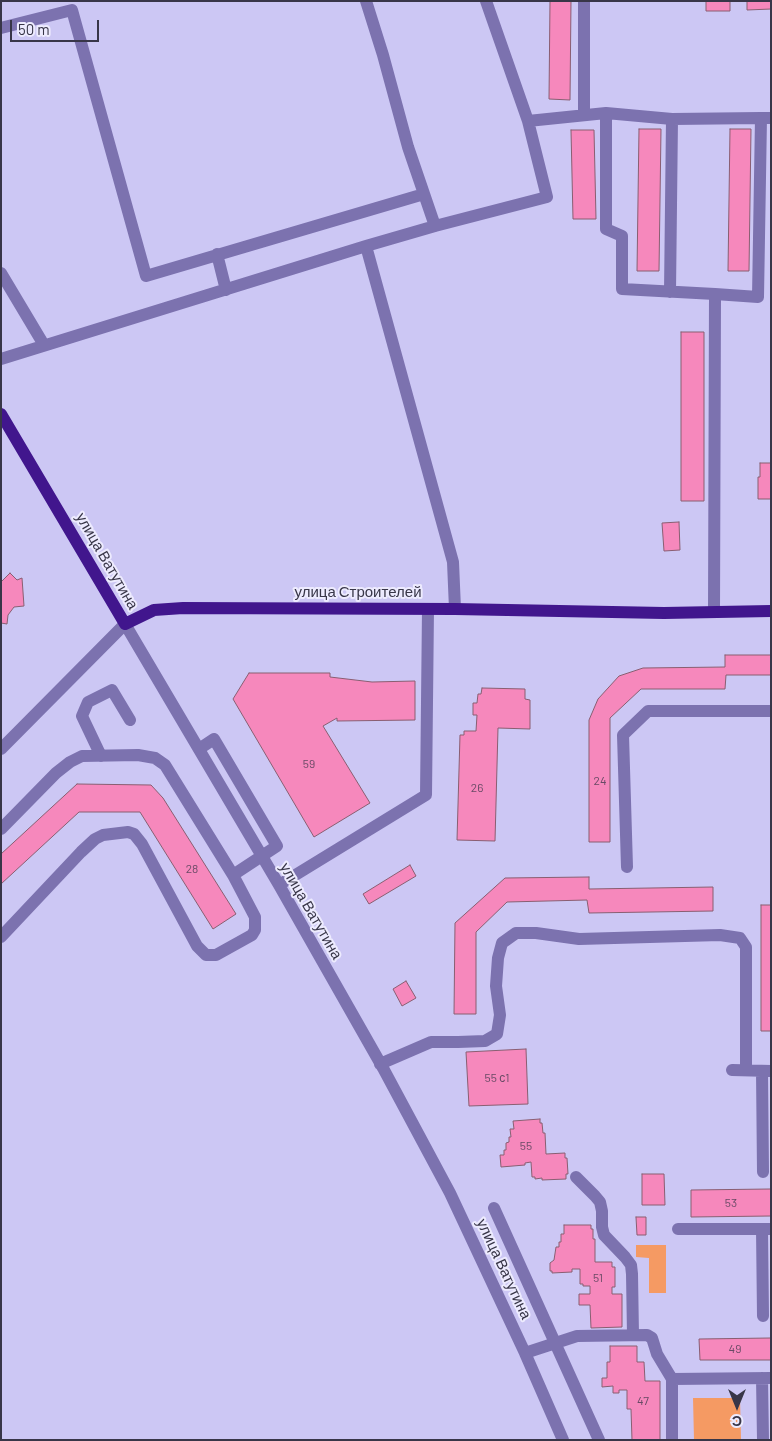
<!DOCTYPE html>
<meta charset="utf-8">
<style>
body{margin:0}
#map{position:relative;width:772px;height:1441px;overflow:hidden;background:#ccc7f4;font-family:Barlow,sans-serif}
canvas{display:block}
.frame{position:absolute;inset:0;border:2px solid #383648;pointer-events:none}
.north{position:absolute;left:712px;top:1381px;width:50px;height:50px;-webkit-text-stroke:4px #edebfe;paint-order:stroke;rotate:180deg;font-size:14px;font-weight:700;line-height:20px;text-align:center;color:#383648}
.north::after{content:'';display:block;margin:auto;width:18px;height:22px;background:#383648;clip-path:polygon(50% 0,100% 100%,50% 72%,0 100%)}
.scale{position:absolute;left:10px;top:20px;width:89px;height:22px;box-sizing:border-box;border:2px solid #383648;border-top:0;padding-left:6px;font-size:15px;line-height:18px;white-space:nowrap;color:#383648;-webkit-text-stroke:4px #edebfe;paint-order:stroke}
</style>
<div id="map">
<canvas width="772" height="1441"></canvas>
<div class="frame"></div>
<div class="north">С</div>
<div class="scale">50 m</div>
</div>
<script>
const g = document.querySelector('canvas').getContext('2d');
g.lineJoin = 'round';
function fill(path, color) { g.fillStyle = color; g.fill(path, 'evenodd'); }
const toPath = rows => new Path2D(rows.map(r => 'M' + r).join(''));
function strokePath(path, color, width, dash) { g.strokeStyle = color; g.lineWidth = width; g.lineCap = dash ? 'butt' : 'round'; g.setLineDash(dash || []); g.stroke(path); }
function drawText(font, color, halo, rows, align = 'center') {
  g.font = font + ' Barlow,sans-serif'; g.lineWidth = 4; g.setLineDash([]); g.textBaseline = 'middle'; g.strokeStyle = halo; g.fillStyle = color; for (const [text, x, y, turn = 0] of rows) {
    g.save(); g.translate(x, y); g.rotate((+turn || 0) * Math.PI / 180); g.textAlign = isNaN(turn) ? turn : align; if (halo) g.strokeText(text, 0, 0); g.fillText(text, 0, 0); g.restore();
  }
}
const green = toPath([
 [636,1245,666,1245,666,1293,649,1293,649,1258,636,1257],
 [693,1398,740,1398,741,1440,694,1440]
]);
const building = toPath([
 [550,1,571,1,570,100,549,99,550,1],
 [706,1,730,1,730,11,706,11,706,1],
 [747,1,771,1,771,9,747,10,747,1],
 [639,129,661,129,659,271,637,271,639,129],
 [730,129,751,129,749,271,728,271,730,129],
 [571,130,594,130,596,219,573,219,571,130],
 [681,332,704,332,704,501,681,501,681,332],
 [760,463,771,463,771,499,758,499,758,477,760,477,760,463],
 [679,522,680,550,664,551,662,523,679,522],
 [10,573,17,580,22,578,24,606,14,607,8,615,7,624,1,623,1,582,10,573],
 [725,655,771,655,771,675,726,675,725,689,641,689,610,718,610,842,589,842,589,720,598,699,619,676,643,668,725,667,725,655],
 [249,673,330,673,330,677,372,682,415,681,415,720,337,721,337,718,323,726,370,803,314,837,233,699,249,673],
 [482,688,525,689,525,699,530,700,530,729,498,728,495,841,457,840,460,735,464,735,464,731,476,731,477,715,473,715,473,703,477,703,478,694,481,694,482,688],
 [77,784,151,785,163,798,236,914,213,929,140,812,79,812,1,884,1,854,77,784],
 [410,865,416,876,369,904,363,894,410,865],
 [589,877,589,889,713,887,713,911,589,913,587,900,507,902,476,932,476,1014,454,1014,455,923,505,878,589,877],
 [761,905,771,905,771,1031,761,1031,761,905],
 [406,981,416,998,402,1006,393,989,406,981],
 [526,1049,528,1104,469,1106,466,1052,526,1049],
 [540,1119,540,1123,542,1123,543,1133,545,1133,546,1154,565,1153,565,1158,567,1158,568,1174,566,1174,566,1179,542,1180,542,1178,535,1179,535,1177,532,1177,531,1162,525,1163,525,1165,501,1167,500,1155,504,1155,504,1150,506,1150,506,1143,509,1142,509,1137,511,1137,510,1129,514,1129,513,1121,540,1119],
 [642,1174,664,1174,665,1205,642,1205,642,1174],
 [771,1189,771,1216,691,1217,691,1190,771,1189],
 [636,1217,646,1217,646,1235,637,1235,636,1217],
 [564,1225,591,1225,591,1229,593,1229,593,1239,595,1239,595,1262,612,1262,612,1267,615,1267,615,1287,612,1287,612,1294,622,1294,622,1327,591,1328,590,1305,579,1305,579,1294,590,1294,590,1286,583,1286,583,1284,580,1284,580,1269,572,1269,572,1272,552,1273,552,1271,550,1271,550,1263,554,1260,556,1247,559,1247,559,1242,561,1242,561,1234,564,1234,564,1225],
 [771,1338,771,1360,700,1360,699,1339,771,1338],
 [610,1346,637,1346,637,1362,644,1362,645,1381,660,1381,660,1440,632,1440,631,1409,627,1409,627,1390,619,1390,619,1393,613,1393,613,1386,602,1387,602,1378,607,1378,607,1362,610,1362,610,1346]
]);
const minor = toPath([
 [366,1,383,55,408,147,435,226],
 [486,1,528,121],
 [584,1,584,115],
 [1,28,72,10,146,276,424,194],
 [606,113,606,229,622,236,622,289,715,294],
 [366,246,453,562,455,609],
 [217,254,226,290],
 [1,273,44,345],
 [670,292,672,119],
 [1,359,366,246,435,226,547,197,528,121,606,113,672,119,761,118],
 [714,612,715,294,758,297,761,118,771,118],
 [1,749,125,624,279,885,383,1068,450,1193,525,1353,563,1440],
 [199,749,214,739,277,846,233,875],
 [101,756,82,716,88,702,112,690,130,720],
 [1,829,56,773,70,762,82,756,138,755,155,758,165,765,233,875,255,917,255,930,252,935,216,955,206,955,197,946,142,844,134,834,128,832,103,835,95,839,81,852,1,937],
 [627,867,623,735,648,711,771,711],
 [279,885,426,795,428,609],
 [380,1064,431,1042,458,1042,485,1041,497,1034,500,1015,496,986,498,958,502,943,516,933,536,933,579,939,720,935,740,938,746,947,746,1066,744,1070],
 [732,1070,771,1071],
 [762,1071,763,1172],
 [576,1177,595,1196,600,1202,602,1211,602,1227,604,1235,625,1257,631,1265,632,1274,633,1335],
 [494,1208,599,1440],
 [678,1229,771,1229],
 [762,1229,763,1316],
 [525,1353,577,1336,647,1335,652,1338,657,1354,672,1379,672,1440],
 [762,1378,763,1440],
 [672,1379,771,1378]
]);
const major = toPath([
 [1,414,125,624,154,610,183,608,455,609,664,613,771,611]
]);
const numberNames = [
 ["59",309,764],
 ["24",600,781],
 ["26",477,788],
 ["28",192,869],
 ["55 с1",497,1078],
 ["55",526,1146],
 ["53",731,1203],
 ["51",598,1278],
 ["49",735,1349],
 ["47",643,1401]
];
const streetNames = [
 ["улица Ватутина",107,561,60],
 ["улица Строителей",358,592],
 ["улица Ватутина",311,911,60],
 ["улица Ватутина",504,1269,65]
];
fill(green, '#f59a63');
fill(building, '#f688bc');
strokePath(building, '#895e71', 1);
strokePath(minor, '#7c72af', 12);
strokePath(major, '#41168d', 12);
drawText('12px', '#684a65', null, numberNames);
drawText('15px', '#383648', '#edebfe', streetNames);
</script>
